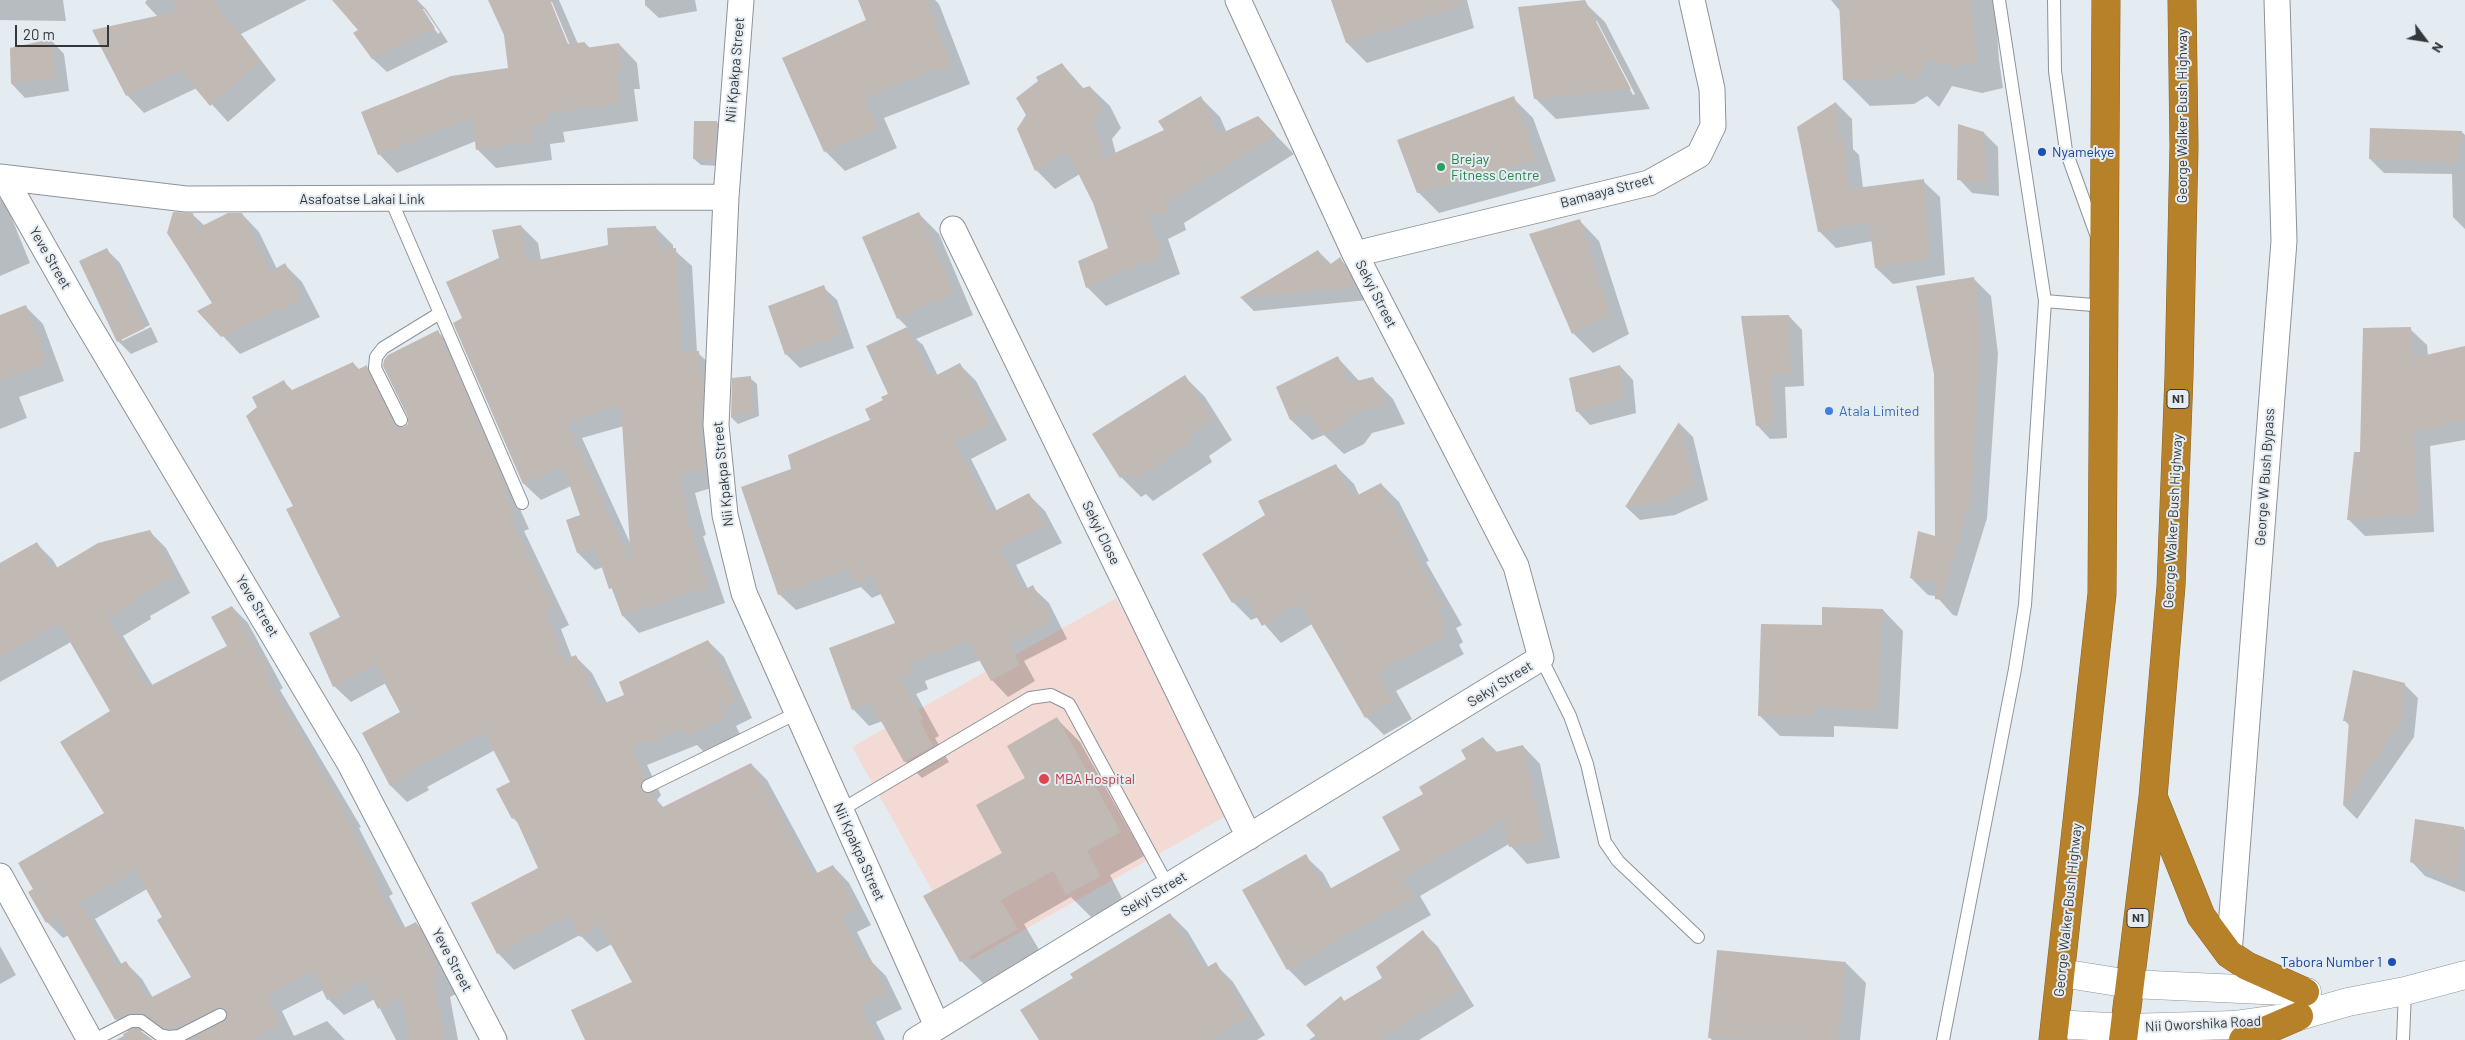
<!DOCTYPE html>
<style>
body{margin:0}
#map{position:relative;width:2465px;height:1040px;overflow:hidden;background:#e5ecf1;font-family:Barlow,sans-serif}
canvas{display:block}
.north{position:absolute;left:2400px;top:15px;width:50px;height:50px;-webkit-text-stroke:4px #e5ecf1;paint-order:stroke;rotate:121deg;font-size:14px;font-weight:700;line-height:20px;text-align:center;color:#35383a}
.north::after{content:'';display:block;margin:auto;width:18px;height:22px;background:#35383a;clip-path:polygon(50% 0,100% 100%,50% 72%,0 100%)}
.scale{position:absolute;left:15px;top:25px;width:94px;height:22px;box-sizing:border-box;border:2px solid #35383a;border-top:0;padding-left:6px;font-size:15px;line-height:18px;white-space:nowrap;color:#35383a;-webkit-text-stroke:4px #e5ecf1;paint-order:stroke}
</style>
<div id="map">
<canvas width="2465" height="1040"></canvas>
<div class="north">N</div>
<div class="scale">20 m</div>
</div>
<script>
const g = document.querySelector('canvas').getContext('2d');
g.lineJoin = 'round';
function fill(path, color) { g.fillStyle = color; g.fill(path, 'evenodd'); }
const toPath = rows => new Path2D(rows.map(r => 'M' + r).join(''));
function strokePath(path, color, width, dash) { g.strokeStyle = color; g.lineWidth = width; g.lineCap = dash ? 'butt' : 'round'; g.setLineDash(dash || []); g.stroke(path); }
function drawText(font, color, halo, rows, align = 'center') {
  g.font = font + ' Barlow,sans-serif'; g.lineWidth = 4; g.setLineDash([]); g.textBaseline = 'middle'; g.strokeStyle = halo; g.fillStyle = color; for (const [text, x, y, turn = 0] of rows) {
    g.save(); g.translate(x, y); g.rotate((+turn || 0) * Math.PI / 180); g.textAlign = isNaN(turn) ? turn : align; if (halo) g.strokeText(text, 0, 0); g.fillText(text, 0, 0); g.restore();
  }
}
const medical = toPath([
 [1116,598,1235,811,971,960,852,747]
]);
const shadow = toPath([
 [0,0,63,0,66,21,0,20],
 [147,0,307,0,241,34,276,80,228,122,197,88,144,113,127,95,158,17,145,3],
 [334,0,417,0,426,9,448,42,387,72,373,59,355,33,359,31],
 [421,9,424,9,440,32,438,34],
 [489,0,559,0,578,44,585,43,590,48,619,44,637,63,640,89,634,89,638,121,563,132,565,142,550,144,552,160,496,168,477,149,476,141,397,173,379,154,509,69,505,35],
 [550,2,552,2,572,50,569,51],
 [645,0,695,0,697,11,659,18,645,5],
 [876,0,935,0,939,4,970,84,884,118,897,148,845,171,825,151],
 [1332,0,1467,0,1474,28,1367,63,1347,43],
 [1831,0,1995,0,1999,60,2003,88,1982,93,1952,86,1939,107,1927,96,1914,104,1870,106,1844,80,1841,12],
 [1584,2,1605,22,1650,109,1556,119,1535,98],
 [1594,21,1597,21,1635,94,1633,95],
 [51,40,64,54,69,91,25,98,12,84,11,49],
 [1062,64,1084,89,1090,87,1110,106,1121,128,1112,139,1116,154,1165,131,1201,98,1220,117,1227,133,1258,117,1294,154,1184,223,1186,230,1168,239,1180,274,1106,306,1087,287,1110,249,1094,202,1080,174,1055,189,1036,170],
 [1513,98,1533,118,1556,181,1439,213,1418,192],
 [1836,103,1852,119,1853,149,1859,155,1863,188,1923,181,1940,197,1945,275,1893,284,1876,268,1873,241,1836,248,1819,231],
 [717,122,723,129,721,166,701,165,694,159],
 [2462,132,2465,135,2465,229,2453,217,2452,174,2384,173,2370,159],
 [1984,133,1998,147,1999,196,1972,193,1959,179],
 [0,198,6,204,30,263,0,276],
 [242,214,259,232,277,269,285,265,302,282,320,317,240,354,199,311,214,303,168,233,193,215,205,226],
 [919,214,939,234,973,315,916,339,923,345,938,376,959,364,976,381,1007,440,971,459,997,511,1029,495,1045,511,1062,543,1016,565,1028,589,1032,587,1049,603,1067,639,1024,661,1035,681,1008,697,992,680,981,660,925,681,928,689,916,694,939,736,935,738,949,762,922,778,905,761,883,721,869,726,853,709,897,624,881,594,872,598,861,587,796,610,779,594,793,470,872,420,890,394,868,347,908,328,898,318],
 [1579,220,1599,241,1629,334,1593,353,1573,333],
 [521,226,538,243,541,260,609,246,656,228,673,245,673,249,692,266,697,352,715,369,721,485,695,493,706,535,703,536,725,603,639,633,623,616,603,567,595,570,578,553,568,521,582,516,571,486,541,500,524,484,464,319],
 [624,426,631,545,582,438],
 [106,249,120,263,150,325,122,338,122,341,151,327,158,342,131,354,118,341],
 [1318,251,1332,265,1340,259,1353,273,1368,300,1254,311,1241,298],
 [1974,279,1991,296,1998,354,1987,518,1957,616,1953,615,1936,596,1928,595,1911,578,1936,538,1935,374],
 [823,287,837,300,854,348,800,368,786,354],
 [26,307,43,324,64,381,19,397,27,418,0,429,0,316],
 [1789,316,1802,330,1804,386,1785,387,1787,438,1770,439,1757,425,1742,317],
 [2410,329,2427,345,2428,356,2465,348,2465,440,2430,446,2434,532,2365,536,2349,520,2361,454],
 [438,332,454,348,523,508,520,509,529,529,524,531,569,625,561,629,572,658,576,657,592,673,607,703,625,696,708,641,724,657,752,718,736,726,740,734,705,753,697,745,647,765,661,795,657,800,664,808,751,764,767,780,818,874,833,866,849,883,871,925,857,932,872,962,886,976,902,1009,876,1022,885,1040,586,1040,634,982,612,944,597,952,580,935,514,970,498,953,539,869,521,826,513,818,512,782,495,750,427,787,429,790,407,802,391,786,364,733,402,713,386,683,351,702,334,686,341,617,295,506,284,382,293,391,353,363,360,370,367,367,383,383,384,389,403,429,409,425],
 [1338,358,1360,382,1373,379,1393,399,1405,424,1372,433,1364,444,1344,454,1324,435,1312,440,1291,420,1278,388],
 [1620,366,1633,380,1636,413,1590,425,1577,411],
 [1184,376,1205,397,1232,440,1209,456,1212,462,1153,501,1146,494,1141,497,1121,477],
 [750,378,757,384,759,416,738,424,732,418],
 [1680,424,1693,437,1708,500,1675,515,1640,520,1626,507],
 [1336,466,1354,484,1359,495,1381,484,1399,502,1429,561,1426,562,1462,625,1456,628,1463,642,1459,645,1464,654,1396,691,1412,719,1384,735,1366,717,1312,624,1281,643,1258,617,1251,620,1233,602,1266,516],
 [150,532,166,548,190,593,150,616,151,619,123,636,153,686,229,647,232,607,248,623,283,688,280,690,361,827,359,828,393,894,389,896,406,929,416,923,432,939,452,977,448,979,456,994,450,997,458,1040,396,1040,375,999,344,1015,328,999,323,990,282,1011,294,1036,327,1021,345,1040,176,1040,144,1029,140,1032,152,1040,116,1040,129,1033,116,1019,69,935,63,938,47,922,35,890,106,813,112,711,71,642,0,682,0,564,37,544,53,560,58,569],
 [147,889,164,918,192,978,153,998,142,979,126,963,122,965,95,919],
 [1883,610,1903,631,1898,729,1834,726,1834,737,1780,736,1759,715,1823,627],
 [2404,684,2418,698,2414,737,2357,819,2344,806,2350,726,2345,721],
 [1057,719,1080,742,1144,856,1110,875,1123,900,1091,917,1071,897,1024,924,1041,953,985,985,961,961,1004,853,1027,778],
 [1483,738,1498,753,1523,746,1540,764,1560,858,1527,864,1509,844,1420,896,1431,915,1305,986,1288,969,1305,856,1323,873,1332,890,1402,851,1425,794,1468,760],
 [2463,828,2465,830,2465,892,2425,876,2412,862],
 [1170,914,1188,932,1209,968,1215,964,1233,982,1265,1035,1257,1040,1156,1040],
 [1422,931,1438,947,1474,1006,1419,1040,1309,1040,1316,1035,1345,1002,1383,978],
 [0,946,16,975,0,984],
 [1846,963,1866,983,1860,1040,1712,1040,1710,1038]
]);
const building = toPath([
 [173,0,213,0,260,62,210,106,181,71,126,96,92,30,175,12],
 [332,0,417,0,435,28,372,59,353,33,358,30],
 [488,0,550,0,568,44,585,42,586,48,619,43,622,70,617,71,621,103,546,114,547,124,532,126,534,141,476,150,472,118,378,155,361,112,451,76,508,68,504,35],
 [858,0,926,0,951,64,864,98,878,128,824,152,782,58,866,20],
 [1331,0,1462,0,1463,5,1346,43],
 [1585,0,1631,89,1534,99,1518,7],
 [1839,0,1971,0,1978,62,1955,67,1926,60,1913,82,1900,71,1887,79,1843,80],
 [51,39,56,78,11,84,10,48],
 [1062,63,1080,89,1090,86,1102,108,1093,119,1104,158,1164,130,1158,121,1201,96,1218,135,1258,116,1276,135,1165,204,1168,210,1149,219,1161,255,1086,288,1078,261,1108,248,1093,203,1067,151,1035,171,1017,129,1026,115,1016,98,1038,81,1036,77],
 [1514,96,1537,161,1417,193,1397,140],
 [1836,102,1838,138,1843,137,1849,189,1924,179,1930,258,1875,268,1869,223,1818,232,1797,127],
 [694,121,717,121,714,159,693,159],
 [1958,124,1984,132,1986,183,1957,180],
 [2370,128,2462,131,2458,162,2369,159],
 [173,212,193,213,196,229,228,213,242,213,270,272,285,263,303,299,221,337,197,311,212,303,167,233],
 [919,212,954,294,897,319,862,237],
 [1580,219,1610,314,1572,334,1529,234],
 [521,225,528,262,608,245,607,228,656,226,658,249,676,248,682,352,699,351,700,373,702,380,704,380,701,428,704,468,679,476,690,518,687,519,709,587,622,616,612,588,609,589,595,547,577,553,566,520,580,515,563,466,523,484,453,323,462,318,446,282,499,258,492,230],
 [621,406,631,563,566,421],
 [107,248,145,328,117,342,79,261],
 [1318,250,1327,267,1340,257,1356,287,1239,298],
 [1974,277,1981,336,1971,500,1941,600,1935,599,1935,581,1910,578,1918,531,1935,536,1934,374,1916,286],
 [824,285,841,335,785,355,768,306],
 [26,305,47,363,0,381,0,315],
 [1789,315,1791,373,1771,374,1774,424,1756,426,1741,316],
 [907,327,931,378,960,363,991,423,955,442,991,513,1029,493,1046,526,1000,549,1022,591,1033,585,1051,622,1009,644,1020,665,991,681,969,642,909,664,912,673,900,677,923,719,920,721,933,746,904,762,871,703,852,710,829,648,895,623,871,575,855,583,848,569,778,595,741,487,791,469,788,455,870,420,865,409,883,400,881,397,888,394,866,346],
 [2411,327,2413,358,2465,346,2465,419,2431,428,2414,429,2418,515,2347,520,2354,452,2360,452,2363,328],
 [438,330,508,491,504,493,514,512,509,515,554,608,546,612,564,660,576,655,600,705,624,695,619,682,708,640,737,702,721,709,725,718,688,737,681,729,632,748,645,778,641,782,641,790,647,794,652,793,659,809,751,763,813,875,833,865,856,909,842,916,864,962,870,958,887,992,860,1006,877,1040,585,1040,571,1010,632,982,600,925,580,937,569,916,497,954,471,903,538,868,515,817,512,819,496,789,510,782,484,732,411,770,413,774,390,786,362,733,400,712,375,665,333,687,309,633,340,617,286,509,293,506,246,416,257,407,252,397,284,380,290,391,353,362,357,370,367,365,368,372,394,424,397,427,404,427,408,424,408,417,383,366,384,360,388,355],
 [1338,356,1349,383,1373,377,1386,404,1352,413,1344,424,1323,435,1309,413,1290,420,1276,387],
 [1620,365,1623,400,1576,412,1569,378],
 [1185,375,1213,420,1189,435,1193,441,1132,482,1127,473,1120,478,1092,434],
 [751,376,753,410,731,418,732,378],
 [1679,422,1695,486,1661,502,1625,507],
 [1336,464,1352,498,1381,483,1411,542,1409,543,1444,607,1438,610,1446,623,1441,626,1446,635,1378,673,1394,700,1365,718,1299,603,1262,626,1244,596,1232,603,1202,554,1265,515,1258,501],
 [150,530,175,577,134,599,136,602,108,619,148,687,227,646,211,617,232,606,268,671,264,673,345,810,343,812,377,878,374,880,400,930,416,922,436,961,433,962,441,977,434,981,445,1040,409,1040,401,997,378,1009,364,980,327,1000,313,971,267,995,281,1024,251,1040,189,1040,227,1020,227,1012,221,1007,177,1028,163,1027,141,1013,128,1014,115,1020,57,917,46,923,28,892,33,889,18,863,104,813,60,742,110,711,59,623,0,657,0,563,37,542,53,570,98,543],
 [135,870,162,917,157,920,191,977,148,999,126,961,117,966,80,903],
 [1822,607,1883,609,1878,710,1814,707,1814,717,1758,716,1761,624,1822,625],
 [2353,670,2405,683,2401,723,2343,806,2349,721,2343,721],
 [1057,717,1121,832,1087,851,1101,876,1066,895,1053,871,1001,900,1018,929,960,962,923,896,1002,853,976,805,1025,778,1007,746],
 [1483,737,1492,753,1523,745,1543,841,1509,847,1503,821,1403,878,1414,897,1287,970,1242,890,1306,854,1326,891,1400,850,1382,817,1423,794,1419,787,1466,759,1461,750],
 [2415,819,2464,827,2457,882,2410,862],
 [1170,913,1204,969,1216,962,1248,1017,1210,1040,1039,1040,1020,1010,1073,978,1070,974],
 [1423,930,1460,990,1378,1040,1319,1040,1306,1025,1341,996,1344,1001,1382,978,1376,967],
 [1717,950,1846,962,1838,1040,1708,1038],
 [133,1029,138,1029,153,1040,126,1040,123,1034]
]);
const lane = toPath([
 [2054,0,2055,71,2066,151,2096,234],
 [391,200,522,503],
 [2045,301,2105,306],
 [401,420,375,368,376,357,383,348,440,313],
 [1541,658,1570,716,1587,764,1605,842,1618,861,1698,937],
 [648,786,797,713],
 [841,810,1030,698,1051,695,1069,704,1168,886],
 [94,1040,131,1021,141,1021,160,1035,169,1037,179,1036,220,1015],
 [1943,1040,2015,669,2025,605,2045,301,1999,0],
 [2403,1040,2405,991]
]);
const street = toPath([
 [741,0,726,197,716,425,725,515,744,593,937,1026],
 [0,177,186,199,726,197],
 [5,179,80,311,349,762,494,1040],
 [953,229,1249,837],
 [1355,254,1649,183,1699,155,1713,126,1712,89,1692,0],
 [0,876,90,1040],
 [2229,954,2284,241,2277,0],
 [916,1040,1541,658,1516,566,1355,254,1238,0]
]);
const secondary = toPath([
 [2061,973,2130,984,2307,992],
 [2056,1024,2125,1028,2234,1025,2299,1016,2348,1002,2405,991,2465,975]
]);
const highway = toPath([
 [2154,799,2201,916,2229,954,2247,966,2305,992],
 [2053,1040,2102,594,2106,0],
 [2123,1040,2153,797,2171,586,2179,376,2184,146,2182,0],
 [2243,1040,2299,1016]
]);
const markers = [
 [2042,152,5,"#1a4fb4"],
 [1441,167,5,"#2e9e5b"],
 [1829,411,5,"#3f7fe0"],
 [1044,779,6,"#e0444e"],
 [2392,962,5,"#1a4fb4"]
];
const shields = [
 [2178,399,22],
 [2138,918,22]
];
const shieldNames = [
 ["N1",2178,399],
 ["N1",2138,918]
];
const streetNames = [
 ["Nii Kpakpa Street",735,70,-85],
 ["George Walker Bush Highway",2182,116,-90],
 ["Bamaaya Street",1607,191,-15],
 ["Asafoatse Lakai Link",362,199],
 ["Yeve Street",50,258,60],
 ["Sekyi Street",1376,294,63],
 ["Nii Kpakpa Street",723,474,-96],
 ["George W Bush Bypass",2265,477,-86],
 ["George Walker Bush Highway",2173,521,-87],
 ["Sekyi Close",1101,533,64],
 ["Yeve Street",257,606,59],
 ["Sekyi Street",1500,684,-32],
 ["Nii Kpakpa Street",859,852,66],
 ["Sekyi Street",1154,894,-31],
 ["George Walker Bush Highway",2068,910,-84],
 ["Yeve Street",452,960,62],
 ["Nii Oworshika Road",2203,1024,-3]
];
const transitNames = [
 ["Nyamekye",2052,152],
 ["Tabora Number 1",2382,962,"right"]
];
const leisureNames = [
 ["Brejay",1451,159],
 ["Fitness Centre",1451,175]
];
const shopNames = [
 ["Atala Limited",1839,411]
];
const healthNames = [
 ["MBA Hospital",1055,779]
];
fill(medical, '#f4dad4');
fill(shadow, '#0003');
fill(building, '#c0b9b4');
strokePath(lane, '#8d9398', 14);
strokePath(street, '#8d9398', 27);
strokePath(secondary, '#8d9398', 29);
strokePath(highway, '#89672e', 29);
strokePath(lane, '#fff', 12);
strokePath(street, '#fff', 25);
strokePath(secondary, '#fff', 28);
strokePath(highway, '#b68128', 28);
for (const [x, y, r, color] of markers) { const dot = new Path2D(); dot.arc(x, y, r, 0, 2 * Math.PI); g.fillStyle = color; g.fill(dot); strokePath(dot, '#e5ecf1', 2); }
for (const [x, y, w] of shields) { const box = new Path2D(); box.roundRect(x - w / 2, y - 9.5, w, 19, 4); g.fillStyle = '#e5ecf1'; g.fill(box); strokePath(box, '#35383a', 1); }
drawText('bold 12px', '#35383a', null, shieldNames);
drawText('14px', '#35383a', '#e5ecf1', streetNames);
drawText('14px', '#164399', '#e5ecf1', transitNames, 'left');
drawText('14px', '#27864d', '#e5ecf1', leisureNames, 'left');
drawText('14px', '#366cbe', '#e5ecf1', shopNames, 'left');
drawText('14px', '#be3a42', '#e5ecf1', healthNames, 'left');
</script>
